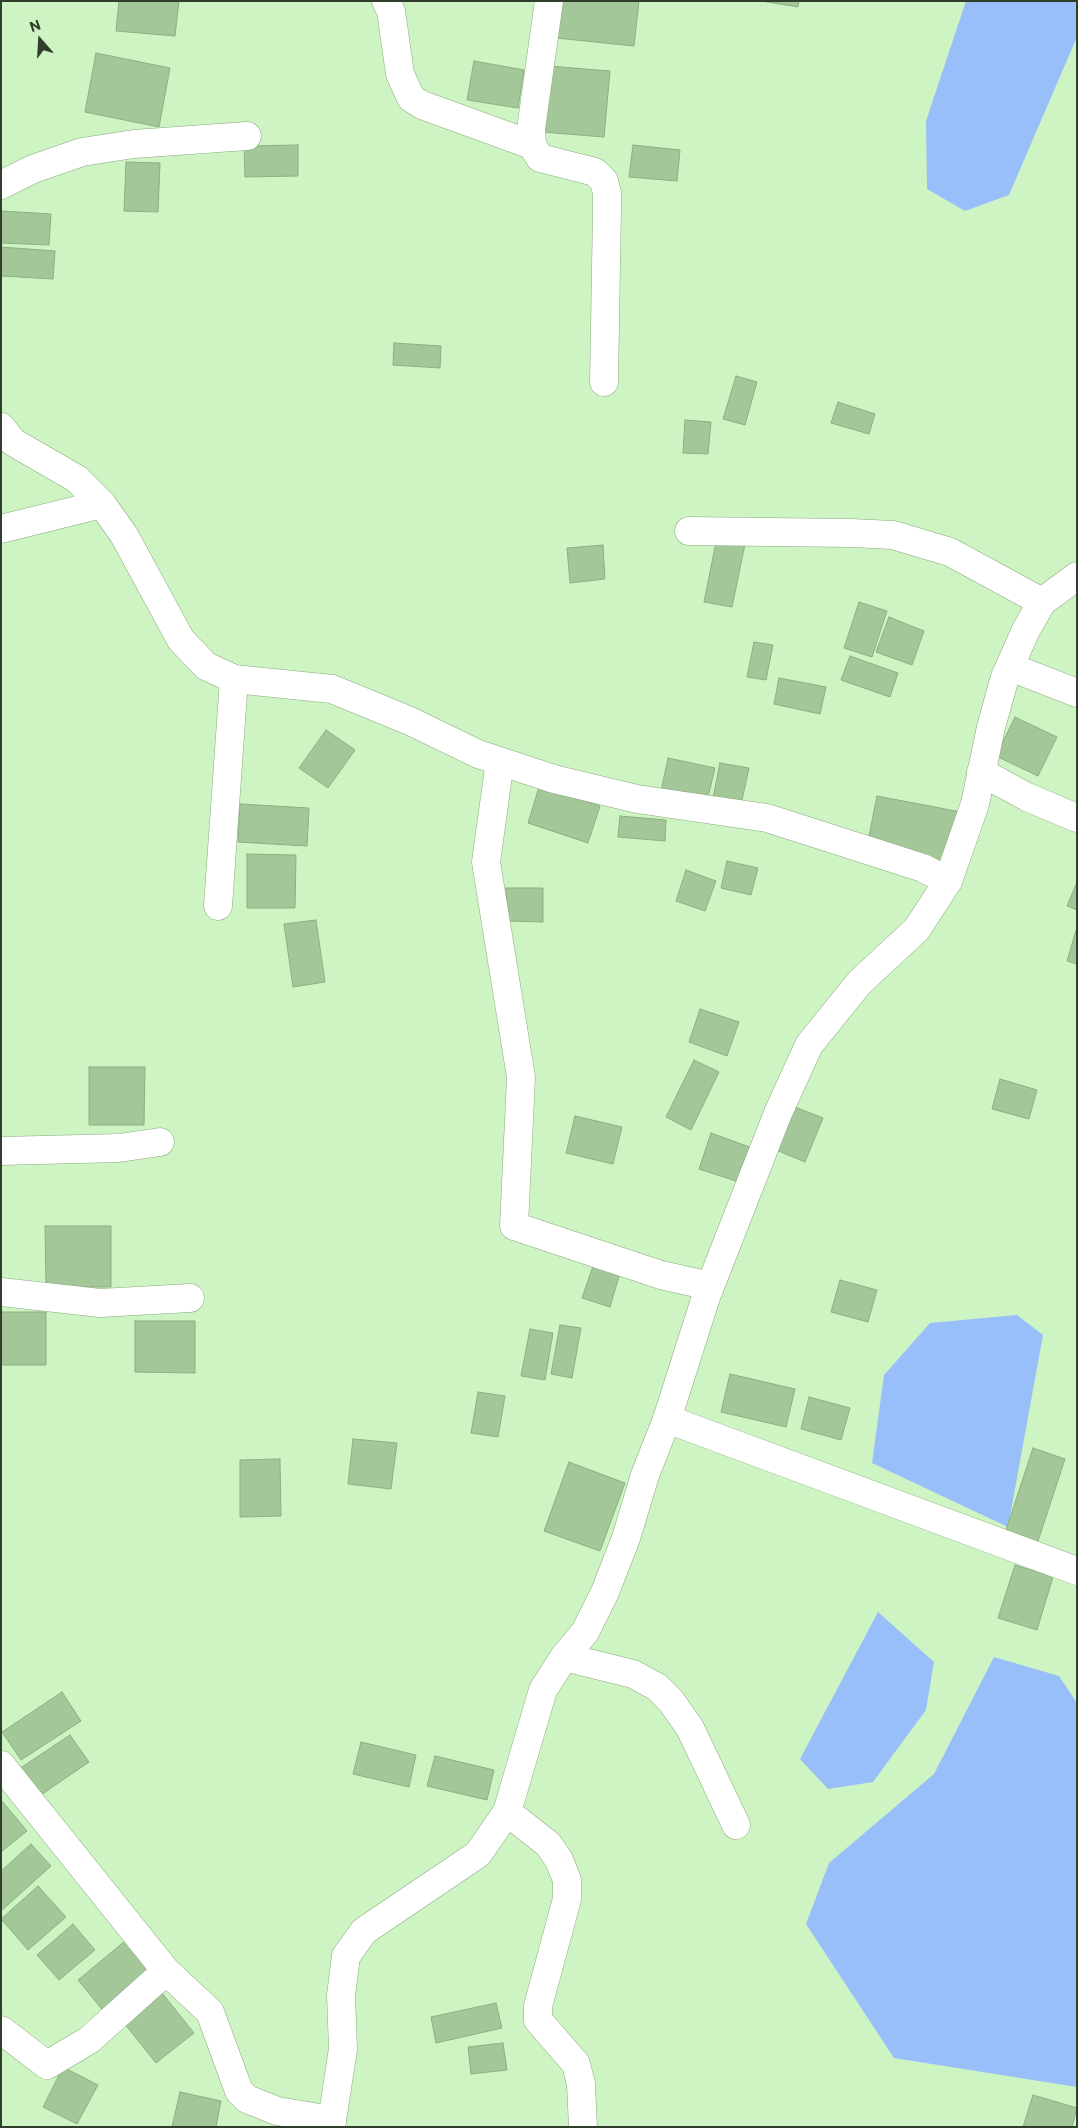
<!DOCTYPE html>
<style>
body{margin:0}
#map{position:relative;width:1078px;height:2128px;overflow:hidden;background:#cff4c3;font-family:Commissioner,sans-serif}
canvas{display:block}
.frame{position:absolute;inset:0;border:2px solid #303f2b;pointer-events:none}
.north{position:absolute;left:15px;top:15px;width:50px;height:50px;-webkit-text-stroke:4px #cff4c3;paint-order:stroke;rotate:341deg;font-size:14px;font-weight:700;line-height:20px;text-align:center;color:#303f2b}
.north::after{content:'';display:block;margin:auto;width:18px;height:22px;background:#303f2b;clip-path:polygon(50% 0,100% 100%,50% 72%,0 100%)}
</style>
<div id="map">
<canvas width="1078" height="2128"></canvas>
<div class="frame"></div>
<div class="north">N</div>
</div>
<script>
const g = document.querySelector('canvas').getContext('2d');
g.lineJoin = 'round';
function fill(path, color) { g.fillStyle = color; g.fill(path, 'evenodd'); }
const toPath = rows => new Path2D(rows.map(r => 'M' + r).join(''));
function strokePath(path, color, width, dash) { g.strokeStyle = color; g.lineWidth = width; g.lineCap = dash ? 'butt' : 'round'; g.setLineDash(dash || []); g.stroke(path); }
const water = toPath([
 [966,1,1077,1,1077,37,1009,195,965,211,927,189,926,121],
 [1017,1315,1043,1335,1008,1527,872,1463,884,1375,930,1323],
 [878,1612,934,1662,926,1710,873,1782,828,1789,800,1759],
 [994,1657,1059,1676,1077,1703,1077,2087,894,2058,806,1924,829,1863,934,1774]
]);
const building = toPath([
 [119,1,179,1,175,36,116,31,119,1],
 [560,1,639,1,634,46,556,38,560,1],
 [761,1,799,1,798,7,761,1],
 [96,53,170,68,159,127,85,112,96,53],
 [474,61,524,70,518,108,467,100,474,61],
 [548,66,610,71,604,137,542,132,548,66],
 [298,145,298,176,245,177,244,146,298,145],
 [633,145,680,150,677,181,629,177,633,145],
 [126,162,160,163,158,212,124,211,126,162],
 [1,211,51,214,49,245,1,243,1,211],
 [1,247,55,251,53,279,1,276,1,247],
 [394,343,441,346,440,368,393,365,394,343],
 [736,376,757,382,745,425,723,419,736,376],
 [838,402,875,414,869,434,831,423,838,402],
 [685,420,711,422,708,454,683,453,685,420],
 [717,537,745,544,732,607,704,602,717,537],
 [603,545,605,579,570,583,567,548,603,545],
 [859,602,887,611,872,657,844,648,859,602],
 [889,617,924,631,912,665,876,652,889,617],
 [754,642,773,645,766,680,747,677,754,642],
 [850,656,898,673,890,697,841,680,850,656],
 [779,678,826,687,820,714,774,704,779,678],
 [1015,717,1057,737,1038,776,996,756,1015,717],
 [326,730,355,750,328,788,299,768,326,730],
 [668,758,715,768,707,801,661,791,668,758],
 [720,763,749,768,740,809,712,803,720,763],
 [539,787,600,806,588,843,528,823,539,787],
 [877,796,961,812,951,863,867,846,877,796],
 [240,804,309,808,307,846,238,842,240,804],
 [620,816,666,820,665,841,618,837,620,816],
 [247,854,296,855,295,908,247,908,247,854],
 [727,861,758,868,751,895,721,888,727,861],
 [686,870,716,881,705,911,676,901,686,870],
 [1077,882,1077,910,1067,906,1077,882],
 [506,888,543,888,543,922,506,921,506,888],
 [316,920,325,982,293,987,284,924,316,920],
 [1077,927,1077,964,1067,961,1077,927],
 [700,1009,739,1022,727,1056,689,1042,700,1009],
 [694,1060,719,1072,691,1130,666,1117,694,1060],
 [89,1067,145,1067,144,1125,89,1125,89,1067],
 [1000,1079,1037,1090,1029,1119,992,1109,1000,1079],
 [795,1107,823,1118,805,1162,776,1150,795,1107],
 [575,1116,622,1127,613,1164,566,1153,575,1116],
 [711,1133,755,1149,736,1181,699,1169,711,1133],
 [45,1226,111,1226,111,1287,46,1287,45,1226],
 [593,1266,620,1273,610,1307,582,1298,593,1266],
 [840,1280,877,1290,868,1322,831,1312,840,1280],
 [1,1312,46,1312,46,1365,1,1365,1,1312],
 [135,1321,195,1321,195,1373,135,1372,135,1321],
 [560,1325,581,1328,572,1378,551,1374,560,1325],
 [530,1329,553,1333,545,1380,521,1376,530,1329],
 [730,1374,795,1389,786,1427,721,1412,730,1374],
 [478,1392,505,1396,498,1437,471,1433,478,1392],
 [809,1397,850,1408,841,1440,801,1429,809,1397],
 [353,1439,397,1443,391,1489,348,1484,353,1439],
 [1033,1448,1065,1459,1037,1544,1005,1533,1033,1448],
 [280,1459,281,1516,240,1517,240,1460,280,1459],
 [569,1462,625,1483,600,1551,544,1531,569,1462],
 [1015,1565,1053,1577,1037,1630,998,1618,1015,1565],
 [62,1692,81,1721,21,1760,2,1732,62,1692],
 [70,1735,89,1762,35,1799,16,1771,70,1735],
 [361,1742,416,1755,409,1787,353,1774,361,1742],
 [435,1756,494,1770,487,1800,427,1786,435,1756],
 [1,1800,27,1831,1,1852,1,1800],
 [31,1844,51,1866,1,1911,1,1871,31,1844],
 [38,1886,66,1917,28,1950,1,1919,38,1886],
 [73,1924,95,1950,59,1980,37,1955,73,1924],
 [125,1941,152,1974,105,2013,78,1980,125,1941],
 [162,1993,194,2033,156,2063,124,2023,162,1993],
 [496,2003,502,2028,436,2043,431,2017,496,2003],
 [503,2043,507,2070,471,2074,468,2047,503,2043],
 [63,2067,98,2085,77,2124,43,2107,63,2067],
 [180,2092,221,2101,216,2127,172,2127,180,2092],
 [1033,2095,1077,2108,1072,2127,1023,2127,1033,2095]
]);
const street = toPath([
 [386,1,391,11,400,74,411,98,422,105,532,145],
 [549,1,531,129,532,145,540,158,595,172,604,181,607,193,607,210,604,382],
 [1,185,33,169,82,152,134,144,247,136],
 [1,427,13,442,77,479,102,504,124,535,181,640,206,666,234,679,332,689,410,721,478,754,554,779,637,799,767,818,923,868,948,881],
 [1,529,102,504],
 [689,531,851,533,893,535,950,552,1042,602],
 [1010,667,1077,693],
 [500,761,486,862,521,1077,514,1226,661,1275,710,1286],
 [981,772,1027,797,1077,818],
 [218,906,234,679],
 [1,1151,119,1148,160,1142],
 [1,1292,100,1303,190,1298],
 [667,1419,1077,1571],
 [564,1657,633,1674,657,1687,671,1701,690,1728,736,1825],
 [1,1765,166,1971,210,2012,239,2091,247,2099,277,2111,332,2120],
 [507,1812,548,1844,559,1860,567,1880,567,1899,538,2006,538,2020,576,2064,581,2084,583,2127],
 [1,2030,47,2065,89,2040,166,1971]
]);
const secondary = toPath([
 [331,2127,343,2049,341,1995,346,1956,364,1931,478,1854,507,1812,543,1690,564,1657,585,1632,605,1592,626,1538,645,1475,667,1419,706,1297,778,1113,809,1045,859,983,917,929,948,881,975,804,991,727,1005,677,1026,630,1042,602,1077,576]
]);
fill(water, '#98bff9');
fill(building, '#a3c798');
strokePath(building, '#8caf81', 1);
strokePath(street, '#88aa7d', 29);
strokePath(secondary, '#88aa7d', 29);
strokePath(street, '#fff', 28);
strokePath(secondary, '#fff', 28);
</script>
